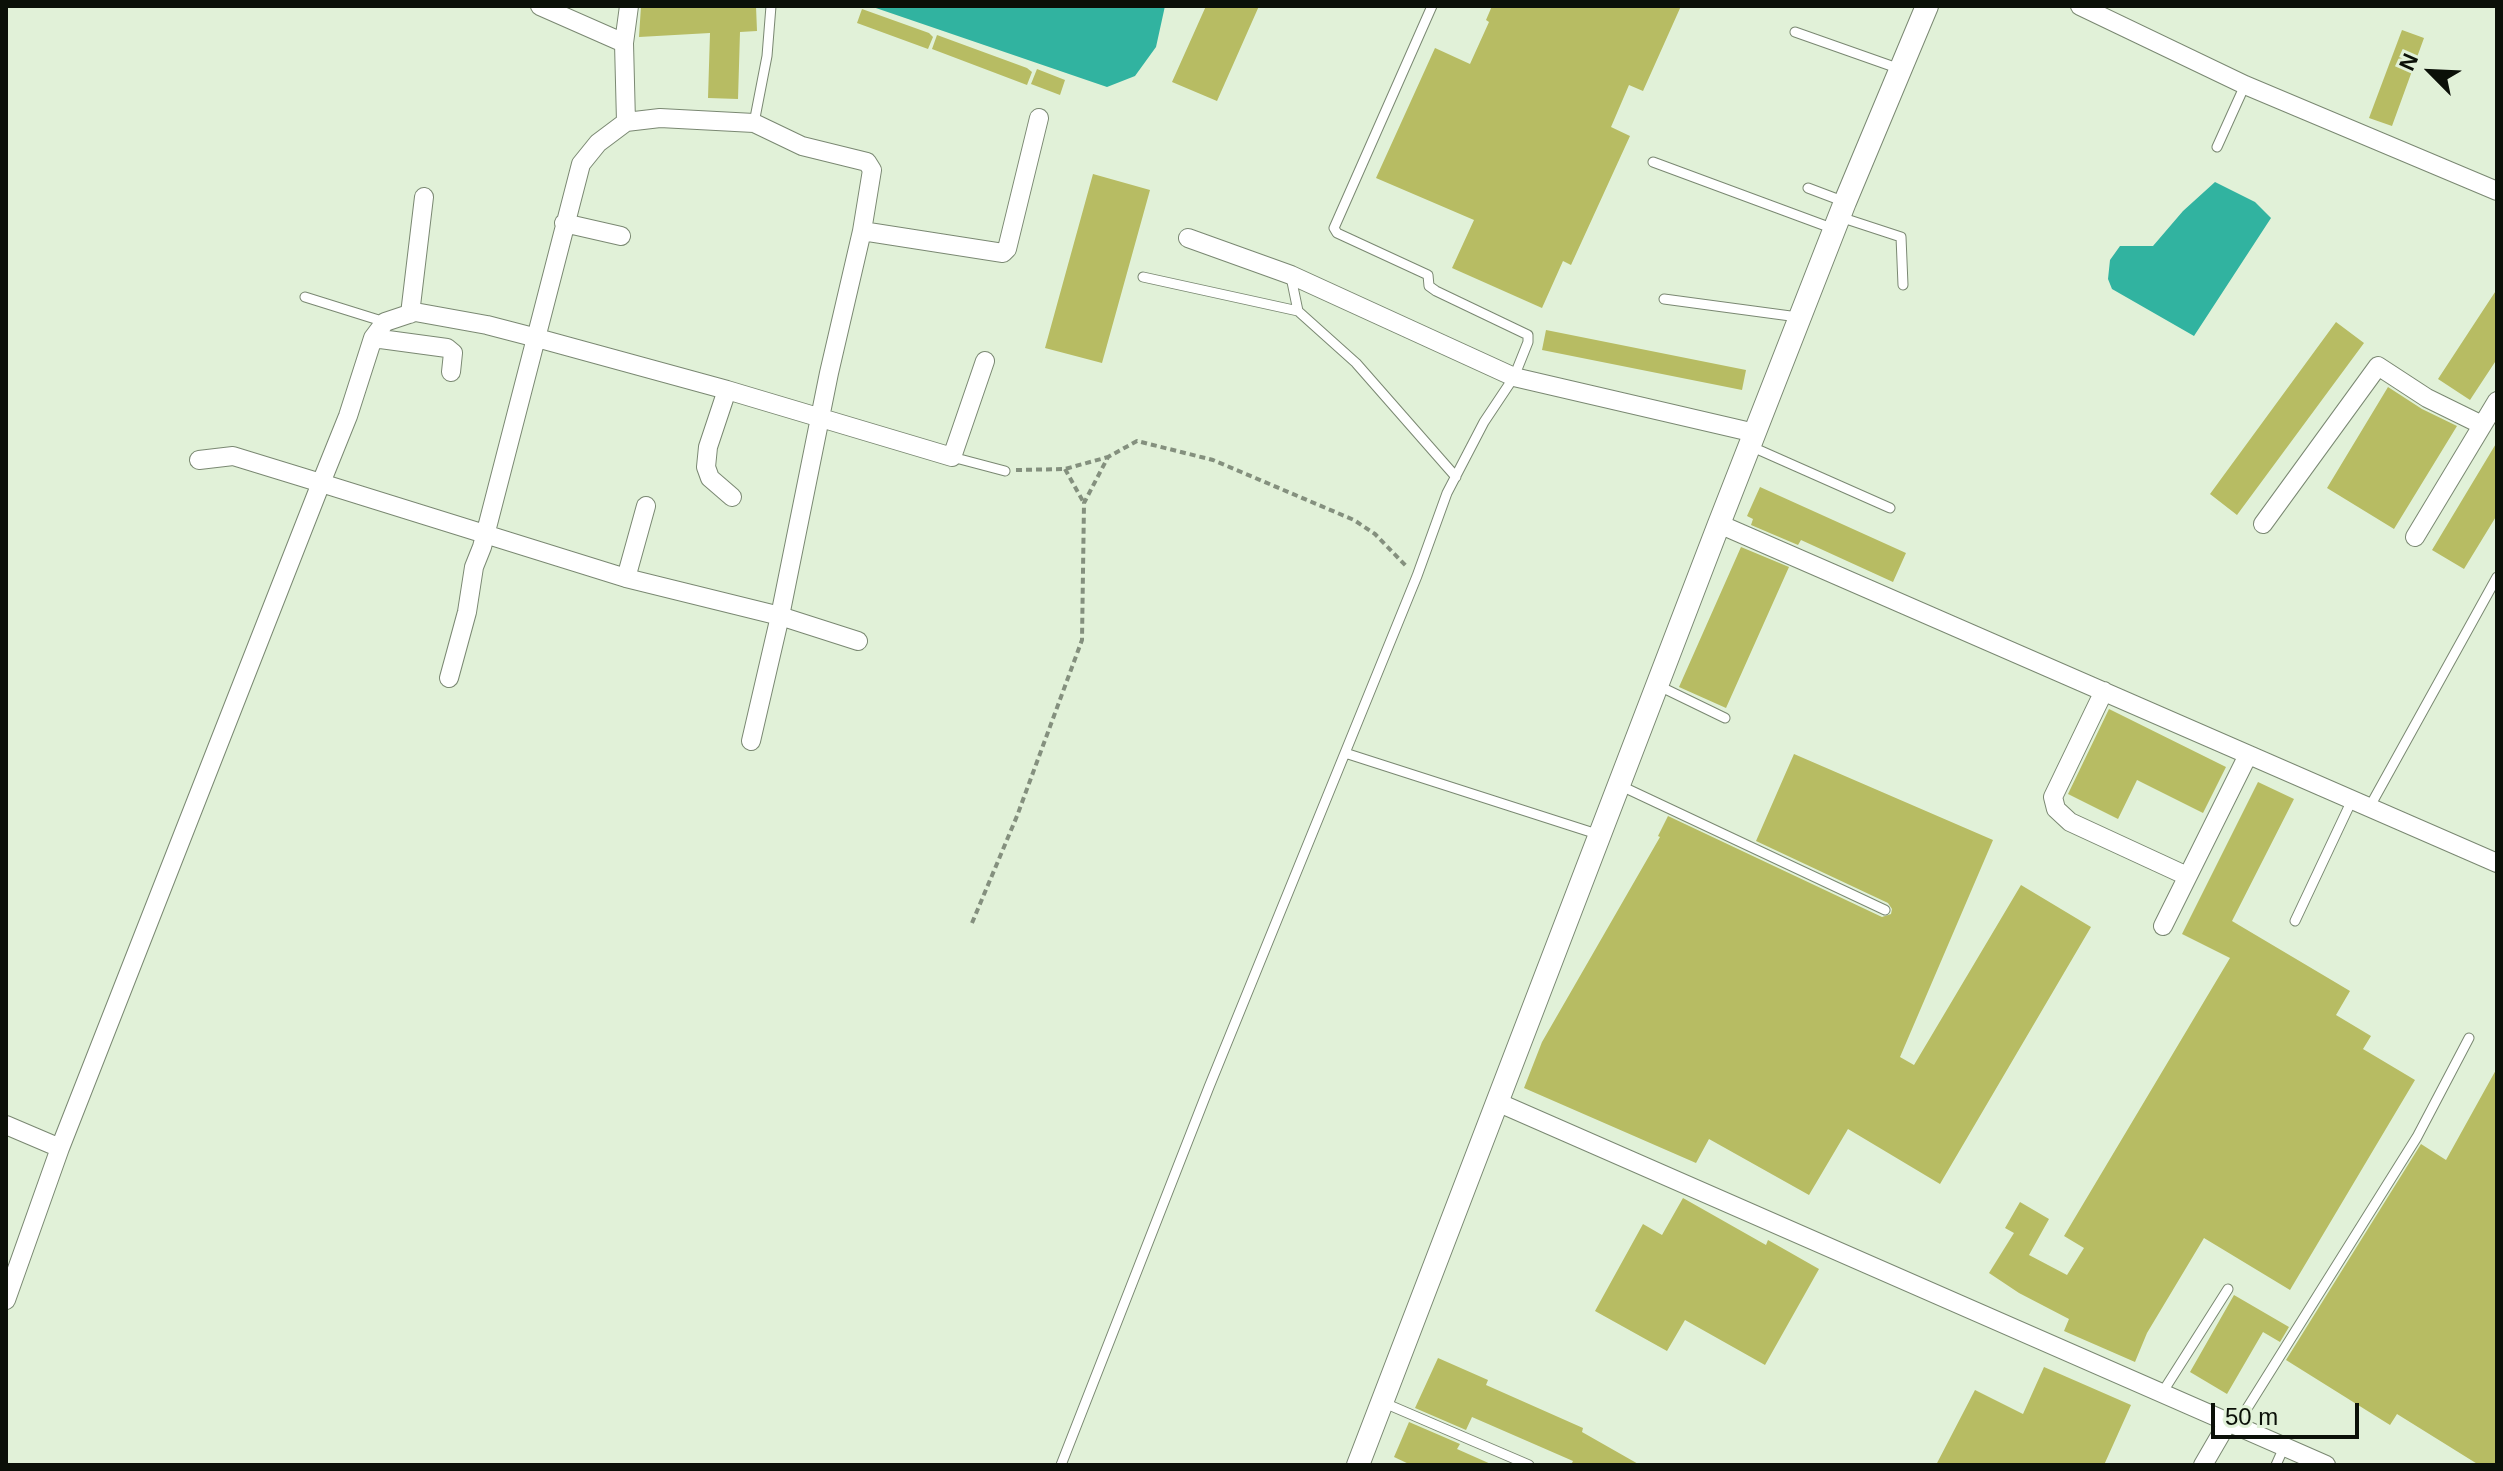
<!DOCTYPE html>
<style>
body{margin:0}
#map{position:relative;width:2503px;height:1471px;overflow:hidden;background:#e1f1d8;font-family:Helvetica,sans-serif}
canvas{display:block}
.frame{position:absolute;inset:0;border:8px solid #0b1008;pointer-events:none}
.north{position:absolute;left:2391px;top:32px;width:80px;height:80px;-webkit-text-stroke:6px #e1f1d8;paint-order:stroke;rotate:294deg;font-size:22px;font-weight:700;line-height:32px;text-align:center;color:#0b1008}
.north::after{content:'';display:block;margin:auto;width:28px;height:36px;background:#0b1008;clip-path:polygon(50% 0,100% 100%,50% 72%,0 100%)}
.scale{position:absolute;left:2211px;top:1403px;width:148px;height:36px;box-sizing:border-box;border:4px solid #0b1008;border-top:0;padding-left:10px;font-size:24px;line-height:28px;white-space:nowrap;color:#0b1008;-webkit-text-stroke:6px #e1f1d8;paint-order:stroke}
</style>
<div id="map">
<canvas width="2503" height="1471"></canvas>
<div class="frame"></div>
<div class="north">N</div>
<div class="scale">50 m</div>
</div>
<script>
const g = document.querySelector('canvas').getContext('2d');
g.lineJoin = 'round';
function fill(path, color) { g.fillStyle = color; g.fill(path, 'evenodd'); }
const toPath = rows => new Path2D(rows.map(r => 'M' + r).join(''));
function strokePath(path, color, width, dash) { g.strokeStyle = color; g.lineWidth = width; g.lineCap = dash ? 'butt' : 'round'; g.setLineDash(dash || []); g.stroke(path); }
const water = toPath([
 [870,6,1165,6,1156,47,1135,76,1107,87],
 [2215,182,2255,202,2271,218,2194,336,2112,289,2108,279,2110,260,2120,246,2153,246,2183,211]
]);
const building = toPath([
 [641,6,756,6,757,31,740,32,738,99,708,98,710,33,639,37],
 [1206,6,1259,6,1217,101,1172,82],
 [1492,6,1681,6,1643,91,1629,85,1611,127,1630,136,1571,265,1563,261,1542,308,1452,268,1474,220,1376,178,1435,48,1470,64,1489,22,1486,20],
 [862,9,929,33,933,37,928,49,857,23],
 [2402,30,2424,38,2392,126,2369,118],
 [937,35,1027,68,1032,72,1027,85,932,49],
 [1037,69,1065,80,1060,95,1031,84],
 [1093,174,1150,190,1102,363,1045,348],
 [2497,289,2497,359,2470,400,2438,379],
 [2336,322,2364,343,2237,515,2210,494],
 [1546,330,1746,370,1742,390,1542,350],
 [2388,387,2422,409,2457,426,2394,529,2327,488],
 [2497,442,2497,515,2464,569,2432,550],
 [1760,487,1906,553,1893,582,1801,540,1798,545,1751,525,1753,519,1747,516],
 [1741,547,1789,567,1726,708,1679,687],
 [2109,709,2226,767,2203,813,2137,780,2118,819,2068,794],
 [1794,754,1993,840,1900,1057,1914,1065,2021,885,2091,927,1940,1184,1848,1129,1809,1195,1709,1139,1696,1163,1524,1088,1542,1042,1660,837,1658,836,1668,816,1882,917,1891,914,1892,909,1888,903,1756,841],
 [2258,782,2294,799,2232,921,2350,991,2336,1015,2371,1036,2363,1049,2415,1080,2290,1290,2204,1238,2147,1333,2135,1362,2064,1331,2069,1319,2019,1293,1989,1273,2014,1233,2005,1228,2020,1202,2049,1219,2029,1255,2067,1275,2084,1248,2064,1236,2230,958,2182,934],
 [2497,1068,2497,1465,2479,1465,2397,1414,2390,1425,2286,1360,2421,1144,2446,1160],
 [1683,1198,1766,1245,1768,1240,1819,1269,1765,1365,1685,1320,1667,1351,1595,1311,1643,1224,1662,1235],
 [2234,1295,2289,1327,2280,1342,2263,1332,2227,1394,2190,1372],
 [1438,1358,1488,1380,1486,1385,1583,1428,1582,1432,1640,1465,1571,1465,1573,1461,1472,1417,1466,1430,1415,1408],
 [2044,1367,2131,1405,2104,1465,1936,1465,1975,1390,2023,1414],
 [1409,1422,1460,1444,1457,1449,1493,1465,1411,1465,1394,1457]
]);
const path = toPath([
 [1065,469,1084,503],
 [1016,470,1065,469,1108,457],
 [972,923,1017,816,1082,640,1084,503,1108,457,1137,441,1213,460,1354,520,1375,534,1406,566]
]);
const service = toPath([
 [1795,32,1900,69],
 [754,123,767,56,771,6],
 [2217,147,2245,85],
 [1653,162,1834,229],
 [1808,188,1845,202],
 [1840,217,1901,237,1903,285],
 [1143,277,1298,311],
 [1291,277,1298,311,1356,363,1456,477],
 [305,297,385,322],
 [1664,299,1798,317],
 [1750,446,1890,508],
 [952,457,1005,471],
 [1657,685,1725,718],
 [1345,753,1600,835],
 [1619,785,1885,910],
 [2369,808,2497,577],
 [2295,921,2352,800],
 [2162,1393,2228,1289],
 [1382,1402,1529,1465],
 [2236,1426,2417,1137,2469,1038],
 [1061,1465,1209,1087,1417,576,1447,493,1484,422,1514,377,1528,342,1528,335,1436,291,1429,286,1428,275,1337,233,1334,228,1432,6],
 [2276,1465,2284,1447]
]);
const minor = toPath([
 [540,6,624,43,626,122],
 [2080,6,2245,85,2497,191],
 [624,43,629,6],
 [564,223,621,236],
 [862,231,1003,253,1007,249,1039,118],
 [1188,238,1291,275,1514,377,1755,433],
 [410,314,424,197],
 [373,338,447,348,453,353,451,372],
 [727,390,708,447,706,467,710,478,732,497],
 [199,460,233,456,321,483,348,416,373,338,385,322,415,312,487,325,537,338,727,390,952,457,985,361],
 [1719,524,2497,863],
 [2263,524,2378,366,2427,398,2482,425],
 [2415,537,2497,401],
 [626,578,646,506],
 [449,678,467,612,474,567,482,547,581,164,598,143,626,122,660,118,754,123,802,146,867,162,872,170,862,231,829,373,780,616,751,741],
 [2104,691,2053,797,2056,809,2070,822,2187,876],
 [2163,926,2248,755],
 [1497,1102,2326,1465],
 [6,1125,60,1148],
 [6,1300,60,1148,321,483,626,578,780,616,858,641],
 [2203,1465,2228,1422]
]);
const tertiary = toPath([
 [1358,1465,1719,524,1845,202,1927,6]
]);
fill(water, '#31b3a0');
fill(building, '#b7bc63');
strokePath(service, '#7a8872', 11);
strokePath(minor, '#7a8872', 20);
strokePath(tertiary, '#7a8872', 24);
strokePath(path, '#84907e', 4, [6, 4]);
strokePath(service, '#fff', 9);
strokePath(minor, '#fff', 18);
strokePath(tertiary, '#fff', 22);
</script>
